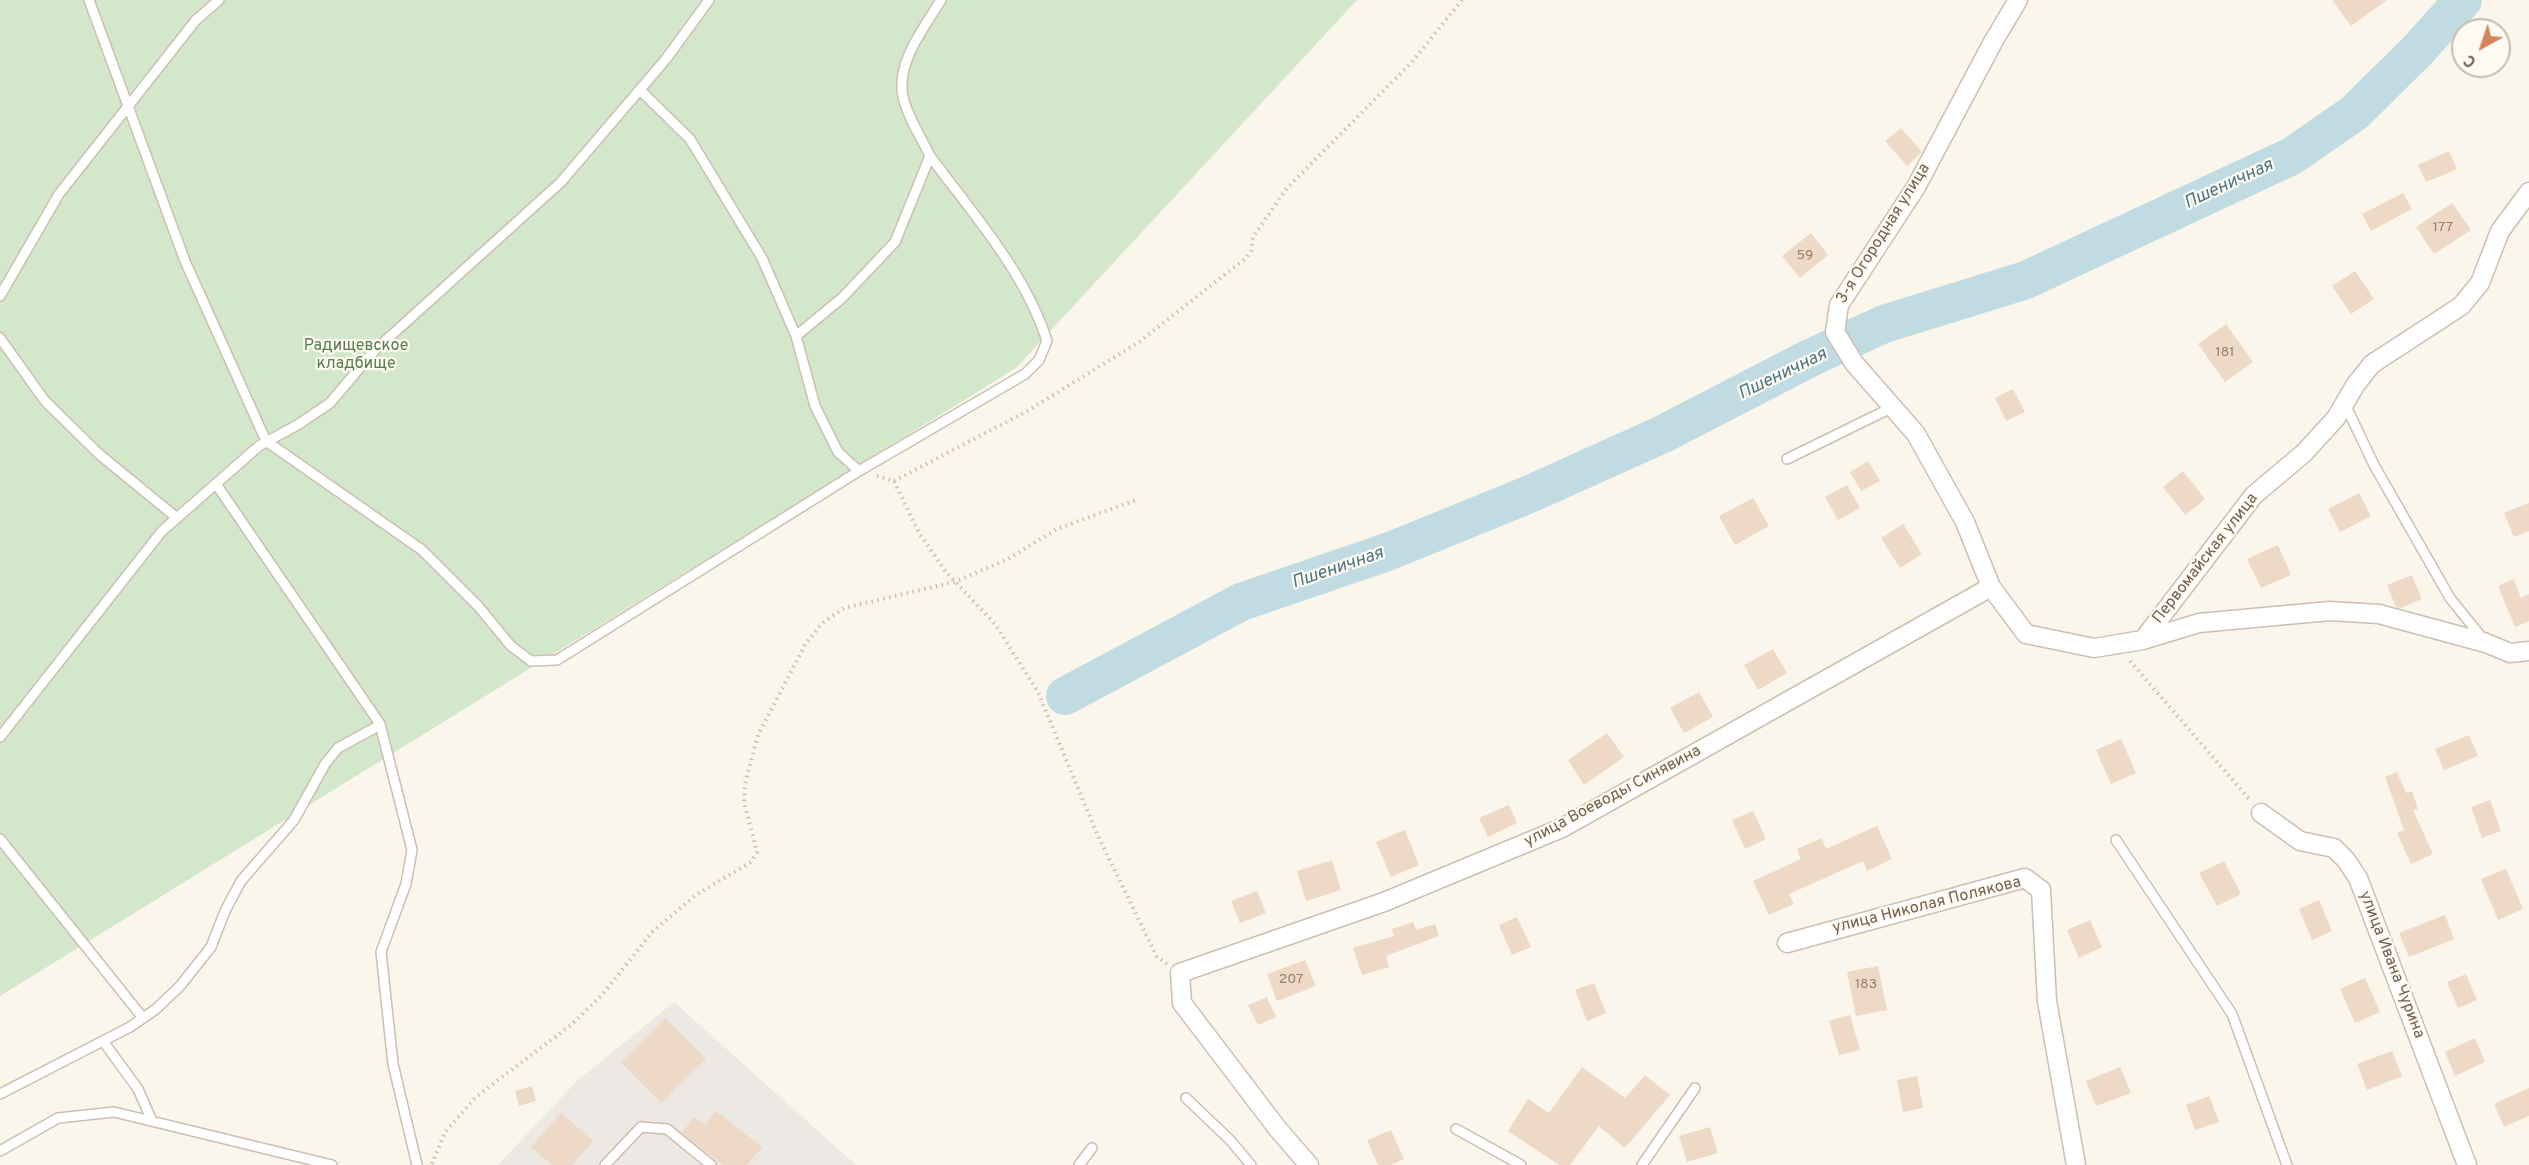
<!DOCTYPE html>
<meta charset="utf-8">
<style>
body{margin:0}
#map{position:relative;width:2529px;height:1165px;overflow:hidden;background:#fbf6eb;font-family:Overpass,sans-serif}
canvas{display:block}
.north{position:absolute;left:2451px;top:18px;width:60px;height:60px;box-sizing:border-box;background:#fdfaf1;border:2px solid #c6bcb1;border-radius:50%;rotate:220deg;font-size:16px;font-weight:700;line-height:24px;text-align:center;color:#736050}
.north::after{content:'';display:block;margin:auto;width:21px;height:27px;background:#d7845d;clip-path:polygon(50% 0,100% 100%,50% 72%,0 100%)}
</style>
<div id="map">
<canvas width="2529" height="1165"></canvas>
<div class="north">С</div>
</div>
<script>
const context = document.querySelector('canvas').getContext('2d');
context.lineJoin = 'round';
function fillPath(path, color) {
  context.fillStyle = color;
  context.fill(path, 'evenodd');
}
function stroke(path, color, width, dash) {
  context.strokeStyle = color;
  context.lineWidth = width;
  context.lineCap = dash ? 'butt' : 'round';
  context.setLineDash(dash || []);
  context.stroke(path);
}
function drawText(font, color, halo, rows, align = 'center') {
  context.font = font + ' Overpass,sans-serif';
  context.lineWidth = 4.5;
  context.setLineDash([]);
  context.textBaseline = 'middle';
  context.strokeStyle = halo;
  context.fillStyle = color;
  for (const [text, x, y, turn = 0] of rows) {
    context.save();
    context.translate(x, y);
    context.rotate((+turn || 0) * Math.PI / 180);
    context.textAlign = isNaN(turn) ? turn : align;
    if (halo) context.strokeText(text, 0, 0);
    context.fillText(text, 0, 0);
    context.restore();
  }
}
const industrial = new Path2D(`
 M674 1002 856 1165H498L577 1081Z`);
const green = new Path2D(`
 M0 0H1357L1016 368 0 996Z`);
const river = new Path2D(`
 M1065 696 1241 602 1390 551 1530 494 1663 434 1812 357 1884 324 2026 280 2292 156 2354 113 2416 52 2463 0`);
const building = new Path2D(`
 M2332 0H2387L2351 26Z
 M1901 128 1922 152 1907 166 1885 141Z
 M2449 151 2457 169 2426 182 2418 165Z
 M2403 193 2412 209 2371 231 2362 214Z
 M2452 203 2471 230 2434 254 2416 227Z
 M1811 233 1828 255 1800 278 1782 256Z
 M2355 271 2374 299 2351 314 2332 286Z
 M2226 324 2253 362 2225 382 2198 344Z
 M2013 389 2025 412 2006 421 1995 398Z
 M1868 461 1880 481 1861 491 1850 472Z
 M2183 471 2205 499 2185 515 2163 487Z
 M1847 485 1860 508 1838 520 1825 497Z
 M2359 493 2371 516 2340 532 2328 509Z
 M1753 498 1769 526 1735 545 1719 516Z
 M2529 503V531L2514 537 2504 513Z
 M1903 524 1922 554 1900 568 1881 538Z
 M2278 545 2291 575 2261 588 2247 559Z
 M2412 575 2422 599 2400 608 2396 607 2387 585Z
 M2514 579 2521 598 2529 594V621L2515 627 2498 586Z
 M1773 649 1787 673 1758 690 1744 665Z
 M1699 692 1713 717 1684 733 1670 708Z
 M1607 733 1624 757 1584 785 1568 760Z
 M2469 735 2478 756 2444 770 2435 749Z
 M2121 739 2136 773 2111 784 2096 750Z
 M2397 772 2406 793 2412 791 2418 809 2413 810 2433 854 2411 864 2397 833 2404 830 2385 777Z
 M2490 800 2501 831 2482 838 2471 807Z
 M1509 805 1517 823 1488 837 1479 818Z
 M1753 811 1766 839 1745 849 1732 820Z
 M1877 826 1892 859 1867 871 1863 861 1789 894 1794 904 1769 915 1753 881 1801 859 1797 849 1822 838 1826 849Z
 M1405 830 1419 865 1391 877 1376 842Z
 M1332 860 1341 890 1306 901 1297 871Z
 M2224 861 2241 894 2217 906 2199 873Z
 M2506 869 2523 909 2498 920 2481 879Z
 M1257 891 1266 913 1240 923 1231 901Z
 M2319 900 2332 931 2312 940 2299 909Z
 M2445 915 2454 939 2409 957 2399 933Z
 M1517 917 1531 947 1512 955 1499 925Z
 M2090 920 2102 947 2079 958 2067 930Z
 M1413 922 1416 930 1435 924 1439 936 1386 956 1389 967 1362 975 1353 948 1394 936 1392 929Z
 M1305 960 1316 986 1277 1001 1267 974Z
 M1878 966 1887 1010 1856 1016 1847 972Z
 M2466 974 2477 1000 2458 1008 2447 982Z
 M2365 978 2380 1012 2355 1023 2340 989Z
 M1594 983 1606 1013 1587 1021 1575 990Z
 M1267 997 1276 1017 1258 1025 1248 1005Z
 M1850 1015 1860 1050 1839 1055 1829 1021Z
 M665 1018 706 1059 661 1103 621 1062Z
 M2475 1038 2485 1062 2455 1076 2445 1052Z
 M2392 1051 2402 1076 2367 1090 2357 1064Z
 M1582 1067 1625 1098 1645 1075 1670 1095 1625 1148 1599 1126 1570 1165H1559L1508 1131 1528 1099 1549 1113Z
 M2120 1067 2131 1093 2096 1106 2086 1081Z
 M1917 1076 1923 1108 1903 1112 1897 1080Z
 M532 1086 536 1101 519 1106 515 1091Z
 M2529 1088V1116L2504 1127 2494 1104Z
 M2209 1096 2219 1122 2195 1130 2186 1105Z
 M716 1111 762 1147 747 1165H723L682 1133 694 1117 705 1125Z
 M561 1113 593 1141 572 1165H552L531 1147Z
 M1710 1127 1718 1153 1687 1162 1679 1136Z
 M1391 1130 1404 1159 1391 1165H1378L1367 1140Z`);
const path = new Path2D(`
 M877 476 894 481 919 533 946 572 995 624 1038 692 1097 834 1157 957 1167 964
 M894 481 1029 410 1139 342 1246 258 1251 251 1253 237 1287 188 1412 62 1462 0
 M2130 661 2249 799
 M432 1164 445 1132 477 1096 571 1025 602 995 653 931 696 895 751 862 757 852 744 802 745 784 758 735 805 645 821 624 844 608 954 582 1008 559 1057 529 1136 500`);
const service = new Path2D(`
 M89 0 185 261 266 441 422 550 478 606 511 646 531 661 557 660 859 471 1025 374 1039 360 1047 341C1025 272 973 214 930 156
 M640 90 690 139 762 258 796 336 815 406 838 452 859 471
 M0 296 59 194 196 20 219 0
 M796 336 842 298 895 242 930 156C921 137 907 116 903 97 896 62 924 28 941 0
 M0 338 45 401 99 454 177 518
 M2345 404 2374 465 2450 598 2483 639
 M1787 459 1893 407
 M216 484 380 724 412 850 406 884 381 952 393 1064 417 1165
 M0 737 162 531 259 446 299 424 330 403 374 351 561 182 666 59 709 0
 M0 839 143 1018
 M2116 840 2232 1014 2287 1165
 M103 1041 138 1089 152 1121
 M0 1094 130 1027 156 1009 180 986 211 947 225 911 241 881 294 820 325 764 338 748 380 725
 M1186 1098 1230 1140 1251 1165
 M1456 1129 1521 1165
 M0 1151 58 1118 114 1112 332 1165
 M605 1165 641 1127 667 1129 711 1165
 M1079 1165 1092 1148
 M1642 1165 1695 1088`);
const minor = new Path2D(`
 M2018 0 1993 42 1916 187 1839 305 1835 332 1854 363 1916 434 1965 522 1991 587 2026 634 2094 648 2143 640 2199 623 2330 611 2379 614 2486 643 2510 653 2529 651
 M2143 640 2254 495 2304 453 2336 418 2356 384 2372 364 2461 306 2480 283 2500 231 2529 192
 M2261 813 2300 841 2334 848 2346 860 2358 878 2467 1165
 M1787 943 2025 878 2041 890 2047 1001 2076 1165
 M1309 1165 1277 1128 1182 1003 1180 973 1384 902 1562 828 1991 587`);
const numberNames = [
 ["177",2443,228],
 ["59",1805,256],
 ["181",2225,353],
 ["207",1291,980],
 ["183",1866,985]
];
const streetNames = [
 ["3-я Огородная улица",1884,234,-58],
 ["Первомайская улица",2206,559,-52],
 ["улица Воеводы Синявина",1613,797,-28],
 ["улица Николая Полякова",1927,906,-14],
 ["улица Ивана Чурина",2391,965,69]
];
const parkNames = [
 ["Радищевское",356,347],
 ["кладбище",356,365]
];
const waterNames = [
 ["Пшеничная",2229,185,-25],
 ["Пшеничная",1783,375,-26],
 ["Пшеничная",1338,569,-19]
];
fillPath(industrial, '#ece8e3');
fillPath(green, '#d3e7ca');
stroke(river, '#c1dbe3', 38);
fillPath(building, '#edd9c5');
stroke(service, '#ccbfb1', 12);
stroke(minor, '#ccbfb1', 21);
stroke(path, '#d2bca8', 4, [1.5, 4.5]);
stroke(service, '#fff', 9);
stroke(minor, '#fff', 18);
drawText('14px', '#927e6d', null, numberNames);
drawText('16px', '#736050', '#fdfaf1', streetNames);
drawText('16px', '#567d4c', '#fdfaf1', parkNames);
drawText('italic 18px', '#4c7584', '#fdfaf1', waterNames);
</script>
